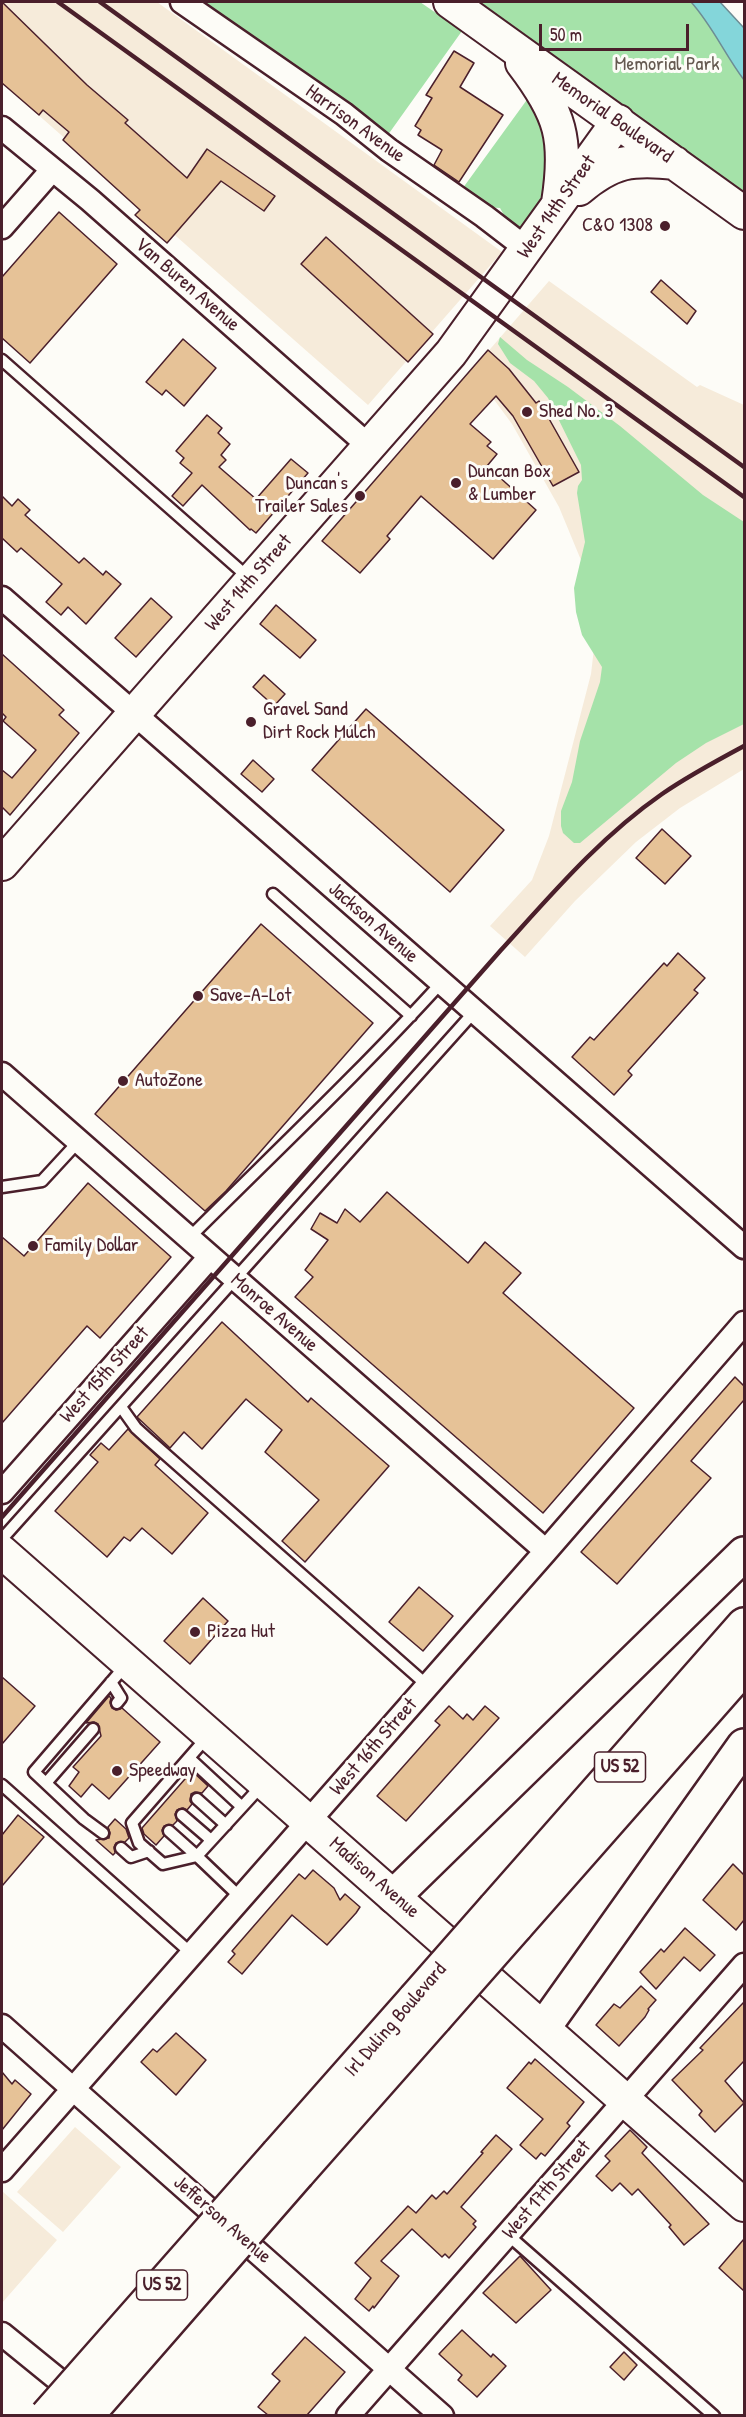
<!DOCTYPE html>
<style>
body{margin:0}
#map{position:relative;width:746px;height:2417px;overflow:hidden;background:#fdfcf7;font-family:"Patrick Hand",sans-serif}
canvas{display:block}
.frame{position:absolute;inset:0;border:3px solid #4a1f2b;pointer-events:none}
.scale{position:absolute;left:539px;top:24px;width:150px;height:27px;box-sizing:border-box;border:3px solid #4a1f2b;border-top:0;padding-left:8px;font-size:18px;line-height:21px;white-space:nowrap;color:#4a1f2b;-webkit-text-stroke:4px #fdfcf7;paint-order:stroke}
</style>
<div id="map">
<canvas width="746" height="2417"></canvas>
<div class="frame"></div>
<div class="scale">50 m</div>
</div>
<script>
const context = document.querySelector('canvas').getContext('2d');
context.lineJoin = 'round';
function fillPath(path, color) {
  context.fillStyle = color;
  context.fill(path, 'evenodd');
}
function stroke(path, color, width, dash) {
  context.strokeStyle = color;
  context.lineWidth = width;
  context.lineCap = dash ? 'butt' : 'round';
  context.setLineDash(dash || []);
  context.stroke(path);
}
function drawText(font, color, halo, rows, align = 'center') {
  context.font = font + ' "Patrick Hand",sans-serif';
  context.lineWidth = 6;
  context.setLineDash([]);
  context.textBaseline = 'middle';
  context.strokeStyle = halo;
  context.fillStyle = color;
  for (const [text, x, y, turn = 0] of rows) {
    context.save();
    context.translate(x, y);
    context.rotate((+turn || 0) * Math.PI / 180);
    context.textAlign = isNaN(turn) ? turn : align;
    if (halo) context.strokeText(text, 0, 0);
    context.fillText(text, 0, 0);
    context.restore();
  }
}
const built = new Path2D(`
 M2 2H157L502 252 368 405 2 83Z
 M549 281 697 387 700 385 744 405V769L680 808 636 842 575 901 525 957 490 926 532 880 549 836 591 674 596 631 583 565 559 507 512 424 472 370Z
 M75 2127 121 2167 63 2232 17 2192Z
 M2 2191 57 2240 2 2303Z`);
const green = new Path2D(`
 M190 2H420L462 31 385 139Z
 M475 2H701L744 67V199Z
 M534 90 549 118 548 194 521 235 510 226 500 208 486 207 460 192Z
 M500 337 527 360 568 387 620 426 703 495 744 522V724L706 743 676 763 580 843H574L563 833 561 826V811L572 782 580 741 600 682 602 667 582 635 576 612 574 588 585 542 577 493 578 486 582 480 581 465 548 398 534 381 510 363 498 344Z`);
const water = new Path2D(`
 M691 2H720L744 28V80C725 55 712 25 691 2Z`);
const building = new Path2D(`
 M2 2 87 85 128 120 125 123 187 178 207 149 275 196 264 211 221 181 167 243 135 215 140 210 63 140 69 132 43 110 39 115 2 83Z
 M454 51 474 63 460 87 503 115 459 182 434 165 442 150 418 135 421 130 415 126 432 98 426 95Z
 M59 212 117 264 30 363 2 338V277Z
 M326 237 433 334 408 362 301 264Z
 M661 280 696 311 687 324 651 292Z
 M183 339 216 368 184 406 166 390 162 395 146 382Z
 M488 350 509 369 536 403 539 401 579 472 553 486 513 416 496 396 470 424 491 442 487 446 497 454 487 466 536 510 493 559 421 496 387 536 390 539 360 573 322 541Z
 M207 415 222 428 218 433 230 444 221 455 226 460 219 467 256 499 291 459 308 473 256 533 251 529 250 530 202 485 183 506 172 496 192 473 180 463 184 458 176 451Z
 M2 496 12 506 18 499 30 510 25 515 79 563 84 558 103 575 106 571 121 584 86 624 68 607 61 615 46 602 62 584 21 548 17 552 2 538Z
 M151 598 172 617 136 657 115 638Z
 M276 605 316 640 300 658 260 624Z
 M2 654 64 710 59 715 79 733 10 815 2 807V770L12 778 36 750 3 721 6 717 2 713Z
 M264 675 285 694 274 706 253 687Z
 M366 709 504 830 450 892 312 770Z
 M253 760 274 779 262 792 241 774Z
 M662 829 691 856 665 884 636 858Z
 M261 924 373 1023 226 1191 205 1211 95 1114Z
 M678 953 705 978 694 990 698 993 628 1071 632 1075 614 1095 572 1057 590 1037 594 1040 664 963 667 966Z
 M88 1183 171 1257 100 1338 87 1326 2 1423V1237L24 1256Z
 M387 1192 468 1263 485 1242 521 1273 503 1293 634 1408 543 1513 295 1297 313 1277 305 1270 328 1240 311 1229 320 1213 337 1223 345 1209 360 1222Z
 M222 1322 308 1402 311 1398 389 1466 305 1562 282 1541 319 1500 265 1452 282 1430 246 1399 202 1449 184 1432 170 1448 137 1417Z
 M735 1377 744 1386V1400L691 1461 711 1478 617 1584 581 1552Z
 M128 1429 160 1459 155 1465 208 1513 172 1554 142 1528 130 1541 124 1537 107 1557 55 1511 98 1462 90 1455 101 1443 109 1450Z
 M419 1587 453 1616 423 1651 389 1622Z
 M203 1598 228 1621 190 1664 164 1641Z
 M2 1677 35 1706 2 1744Z
 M109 1696 111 1698 110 1702 112 1708 116 1710 122 1708 160 1742 109 1799 92 1784 81 1797 69 1786 79 1772 73 1767 101 1736 98 1724 94 1722 86 1723Z
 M449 1706 463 1719 467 1714 473 1720 485 1706 499 1718 406 1821 377 1796 440 1725 435 1721Z
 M192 1771 208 1786 202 1793 195 1792 191 1794 190 1801 192 1804 187 1810 183 1808 177 1810 175 1814 177 1821 173 1825 164 1826 162 1830 164 1836 156 1845 144 1834 142 1828Z
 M18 1815 44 1837 2 1886V1835Z
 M115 1819 126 1829 129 1838 125 1842 116 1843 114 1847 115 1853 113 1855 96 1840 109 1838 110 1833 108 1827Z
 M733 1864 744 1875V1920L736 1930 703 1900Z
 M313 1870 334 1888 340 1900 345 1894 360 1907 356 1913 327 1945 292 1915 242 1974 228 1962 235 1954 232 1951 299 1874 305 1879Z
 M685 1928 715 1955 700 1971 684 1957 656 1989 640 1972 661 1949 664 1952Z
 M641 1986 656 2000 648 2009 649 2010 645 2017 619 2046 596 2025 614 2004 620 2008Z
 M744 2002V2061L725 2081 744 2103 715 2132 699 2115 702 2111 672 2080 703 2050 700 2048Z
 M176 2033 206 2060 176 2095 141 2062 153 2049 157 2052Z
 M535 2059 584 2102 567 2123 570 2126 545 2156 541 2153 536 2159 520 2145 543 2119 507 2088 529 2062 531 2064Z
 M2 2072 12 2084 15 2080 31 2094 2 2130Z
 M630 2130 647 2147 642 2153 709 2224 684 2245 669 2227 671 2225 638 2189 632 2195 620 2183 612 2191 596 2176 610 2161 605 2156Z
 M496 2135 512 2149 461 2207 476 2221 473 2224 476 2227 449 2258 445 2254 442 2257 412 2229 381 2261 399 2276 374 2308 373 2306 369 2311 355 2299 371 2278 355 2263 408 2206 416 2213 432 2195 436 2199 444 2191 447 2194 483 2153 481 2152Z
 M744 2239V2291L719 2268Z
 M520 2256 551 2290 516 2323 483 2293Z
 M462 2330 491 2357 493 2354 506 2366 477 2397 458 2380 462 2375 439 2354Z
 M305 2337 345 2372 307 2415H268L258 2407 280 2381 272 2374Z
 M624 2352 637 2365 624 2380 610 2367Z`);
const lane = new Path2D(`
 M2 360 249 578
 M273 894 411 1016
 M2 1187 42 1181 78 1142
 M188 1239C273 1154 360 1072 441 983
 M121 1407 136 1428 147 1438 428 1686
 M2 1539 474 1012
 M111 1682 121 1698 117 1703
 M189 1758 242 1807
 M46 1783 93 1729
 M2 1785 192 1954
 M197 1799 226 1825
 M182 1815 211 1840
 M169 1831 197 1856
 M103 1833 84 1819 34 1772 126 1665
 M121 1848 131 1857 149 1851
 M197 1856 163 1864 139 1843 132 1823 208 1736
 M241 1898 197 1856 263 1784
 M508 2235 714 2416`);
const street = new Path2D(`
 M182 2 344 114 389 150 484 216 527 249
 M2 128 90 200 369 446
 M2 227 52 170
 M2 598 744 1247
 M2 1074 546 1551
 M2 1492 209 1258
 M2 2026 442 2416
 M2 2170 546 1551 744 1323
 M2 2334 82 2399
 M348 2416 744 1965`);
const secondary = new Path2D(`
 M450 2 744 213
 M522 63C561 114 568 139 558 203
 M579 189C612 161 632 158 675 163
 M2 864 451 353 618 121
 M2 1552 744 2205`);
const highway = new Path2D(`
 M394 1896 744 1554
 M495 1908 744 1625
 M516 1926 744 1667
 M544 2027 744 1746
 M278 2154 415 1999
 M298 2173 435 2018`);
const rail = new Path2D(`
 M58 2 744 497
 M100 2 744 467
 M2 1517 501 950C551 895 600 837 662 794 688 776 716 761 744 746`);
const highwayBridge = new Path2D(`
 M415 1999 495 1908
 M435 2018 516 1926
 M47 2416 278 2154
 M86 2416 298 2173`);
const markers = [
 [665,226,6,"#4a1f2b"],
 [527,412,6,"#4a1f2b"],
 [456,483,6,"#4a1f2b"],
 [360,496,6,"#4a1f2b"],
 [251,722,6,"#4a1f2b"],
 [198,996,6,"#4a1f2b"],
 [123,1081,6,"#4a1f2b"],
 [33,1246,6,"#4a1f2b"],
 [195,1632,6,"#4a1f2b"],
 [117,1771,6,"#4a1f2b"]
];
const shields = [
 [620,1767,51],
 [162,2285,51]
];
const shieldNames = [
 ["US 52",620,1767],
 ["US 52",162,2285]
];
const parkNames = [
 ["Memorial Park",667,65]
];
const streetNames = [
 ["Memorial Boulevard",612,118,35],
 ["Harrison Avenue",355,124,36],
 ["West 14th Street",557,207,-55],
 ["Van Buren Avenue",187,285,41],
 ["West 14th Street",249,583,-49],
 ["Jackson Avenue",373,923,41],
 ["Monroe Avenue",274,1313,41],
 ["West 15th Street",105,1375,-48],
 ["West 16th Street",374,1747,-49],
 ["Madison Avenue",374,1878,41],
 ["Irl Duling Boulevard",396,2020,-49],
 ["West 17th Street",547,2190,-49],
 ["Jefferson Avenue",222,2220,41]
];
const poiNames = [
 ["C&O 1308",653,226,"right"],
 ["Shed No. 3",539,412],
 ["Duncan Box",468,472],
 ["& Lumber",468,495],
 ["Duncan's",348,484,"right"],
 ["Trailer Sales",348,507,"right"],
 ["Gravel Sand",263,710],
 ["Dirt Rock Mulch",263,733],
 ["Save-A-Lot",210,996],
 ["AutoZone",135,1081],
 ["Family Dollar",45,1246],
 ["Pizza Hut",207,1632],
 ["Speedway",129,1771]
];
fillPath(built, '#f6ebda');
fillPath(green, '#a5e2a9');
fillPath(water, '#84d6da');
stroke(water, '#6d8d94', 1.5);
fillPath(building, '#e6c297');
stroke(building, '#4a1f2b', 1.5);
stroke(lane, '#4a1f2b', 15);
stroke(street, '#4a1f2b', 27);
stroke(secondary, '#4a1f2b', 36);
stroke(highway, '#4a1f2b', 38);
stroke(lane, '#fdfcf7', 10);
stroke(street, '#fdfcf7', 22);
stroke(secondary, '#fdfcf7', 32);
stroke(highway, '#fdfcf7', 33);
stroke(rail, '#4a1f2b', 4.5);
stroke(highwayBridge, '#4a1f2b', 38, []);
stroke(highwayBridge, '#fdfcf7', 33);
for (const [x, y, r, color] of markers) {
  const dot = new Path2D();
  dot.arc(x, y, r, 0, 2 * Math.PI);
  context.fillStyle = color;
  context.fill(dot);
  stroke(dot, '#fdfcf7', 2);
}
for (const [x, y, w] of shields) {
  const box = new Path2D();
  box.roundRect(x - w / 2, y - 15, w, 30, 4.5);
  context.fillStyle = '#fdfcf7';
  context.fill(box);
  stroke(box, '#4a1f2b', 1.5);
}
drawText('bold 18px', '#4a1f2b', null, shieldNames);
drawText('20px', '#655a51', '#fdfcf7', parkNames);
drawText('20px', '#4a1f2b', '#fdfcf7', streetNames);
drawText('20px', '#4a1f2b', '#fdfcf7', poiNames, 'left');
</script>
